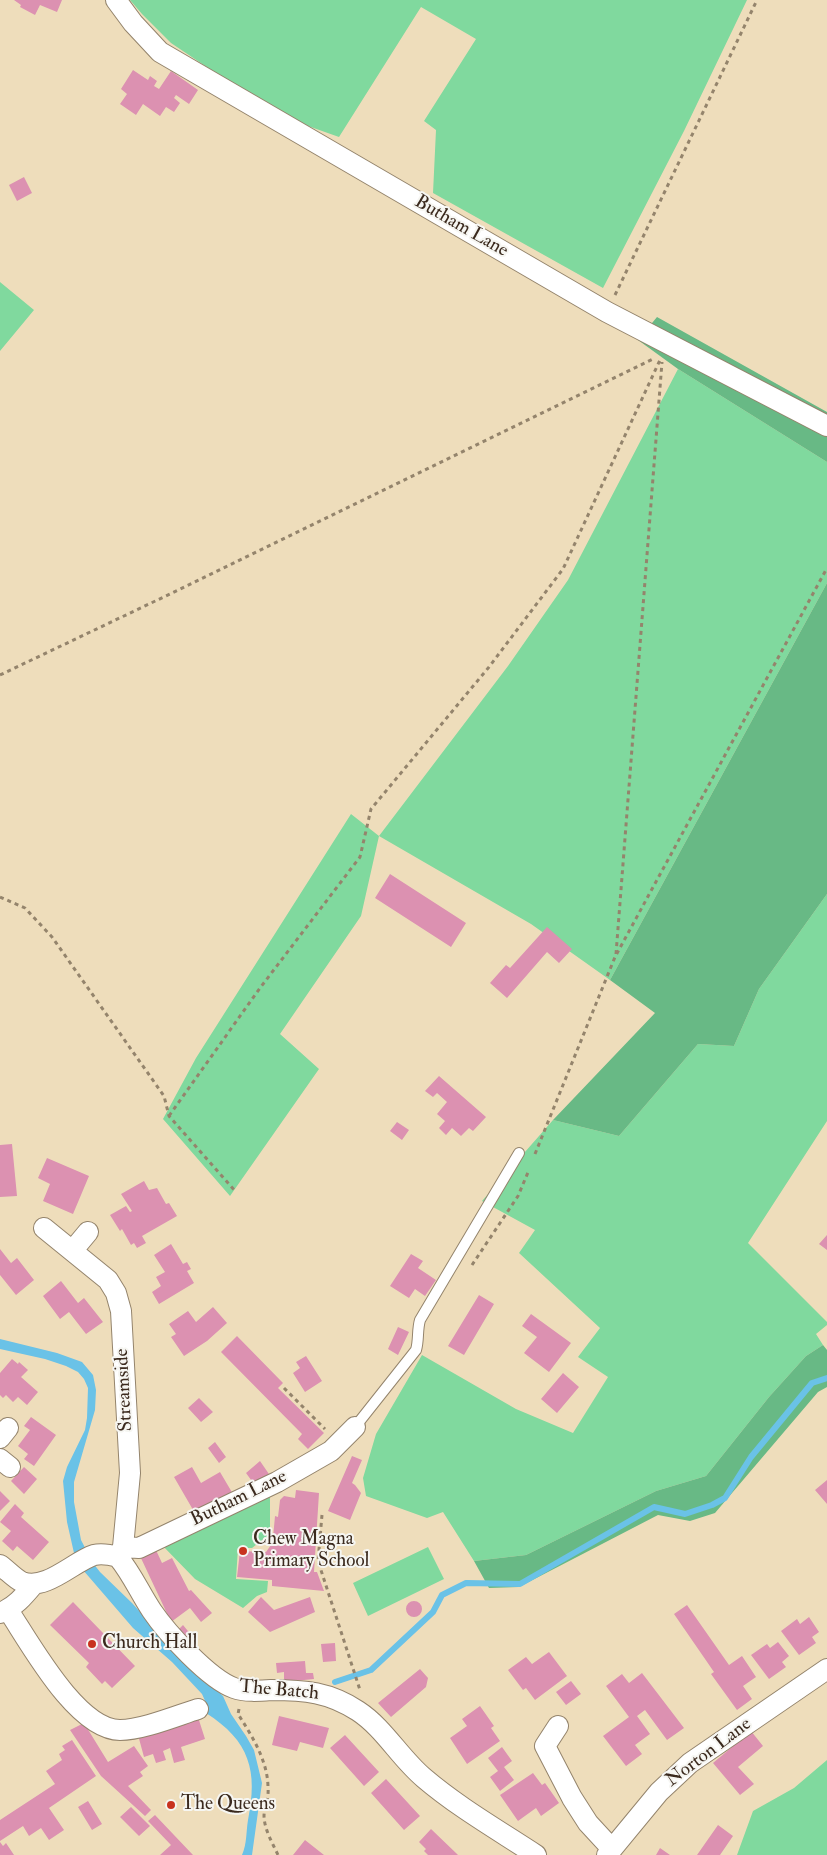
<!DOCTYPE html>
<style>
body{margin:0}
canvas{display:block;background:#edb}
</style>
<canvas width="827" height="1855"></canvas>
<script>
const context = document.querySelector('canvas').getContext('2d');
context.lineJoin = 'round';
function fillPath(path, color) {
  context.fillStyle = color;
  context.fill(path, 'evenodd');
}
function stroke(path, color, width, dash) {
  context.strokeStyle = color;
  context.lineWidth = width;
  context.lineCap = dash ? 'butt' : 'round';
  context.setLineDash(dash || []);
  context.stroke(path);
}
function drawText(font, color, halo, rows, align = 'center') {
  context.font = font + ' "IM FELL Double Pica",serif';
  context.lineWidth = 4;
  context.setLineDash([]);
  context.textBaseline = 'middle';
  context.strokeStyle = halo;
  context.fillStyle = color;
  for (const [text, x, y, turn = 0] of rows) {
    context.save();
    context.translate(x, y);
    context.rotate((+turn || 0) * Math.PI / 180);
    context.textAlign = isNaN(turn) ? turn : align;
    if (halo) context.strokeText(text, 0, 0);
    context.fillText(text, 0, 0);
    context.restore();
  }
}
const green = new Path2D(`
 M130 0H747L684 131 603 288 433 193 436 130 424 121 476 39 421 7 339 137 308 126 232 84 171 43 142 14Z
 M0 282 34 310 0 351Z
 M678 369 827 462V583L610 980 531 924 379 836 361 916 280 1034 319 1069 230 1196 163 1119 196 1058 351 814 379 836 508 666 568 580Z
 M827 894V1121L748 1243 827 1322V1325L816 1334 823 1345 806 1356 769 1397 706 1476 656 1491 526 1555 474 1561 443 1512 427 1518 366 1496 363 1478 376 1434 422 1355 516 1409 573 1433 608 1377 578 1357 600 1328 519 1253 535 1230 482 1201 553 1120 619 1136 698 1044 734 1046 759 989Z
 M270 1493V1534L252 1548H238L236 1579 268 1581 267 1592 257 1596 243 1608 195 1579 161 1544Z
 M428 1547 444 1579 368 1616 353 1583Z
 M827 1760V1855H737L753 1811 794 1788Z`);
const forest = new Path2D(`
 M657 317 827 412V462L678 369 638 340Z
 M827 583V894L759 989 734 1046 698 1044 619 1136 553 1120 655 1013 610 980Z
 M823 1345 827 1350V1387L818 1392 715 1513 690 1521 658 1515 519 1587 489 1588 474 1561 526 1555 656 1491 706 1476 769 1397 806 1356Z`);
const water = new Path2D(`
 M0 1339 57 1353 82 1362 93 1375 96 1390 95 1410 74 1482V1502L81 1540 93 1563 100 1572 132 1603 187 1663 223 1696 231 1714 246 1736 254 1750 262 1783 252 1855H242C247 1844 246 1832 248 1820 258 1771 250 1741 206 1713V1703L202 1694 172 1662 133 1628 83 1570 74 1553 67 1522 63 1481 67 1467 85 1430 87 1418 88 1388 84 1379 78 1372 66 1366 45 1359 0 1349Z`);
const stream = new Path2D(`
 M335 1682 371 1670 433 1612 442 1595 466 1583 520 1584 654 1507 685 1514 712 1505 725 1498 751 1457 812 1383 827 1378`);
const building = new Path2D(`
 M14 0H62L57 12 40 5 35 15 20 7 21 5Z
 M133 70 148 80 150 76 157 81 154 86 159 89 171 71 198 90 189 104 176 95 174 98 180 103 174 112 166 107 160 116 143 104 136 115 120 104 127 94 121 89Z
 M24 177 32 193 17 201 9 185Z
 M390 874 466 923 451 947 375 898Z
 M547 927 572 949 559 963 547 952 507 998 490 983 506 965 510 968Z
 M439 1076 486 1117 473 1131 469 1128 461 1136 452 1128 446 1135 439 1128 445 1121 437 1114 447 1102 437 1093 433 1097 425 1091Z
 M397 1122 409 1130 402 1140 390 1131Z
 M12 1144 17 1196 0 1197V1145Z
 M47 1158 89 1176 73 1214 43 1201 50 1184 38 1178Z
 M144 1181 149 1190 157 1188 166 1204 169 1203 177 1216 142 1236 146 1243 137 1248 134 1243 131 1245 122 1229 120 1231 110 1215 126 1206 130 1212 132 1211 121 1194Z
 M827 1235V1250L819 1244Z
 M171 1244 183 1264 187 1262 191 1269 187 1271 194 1283 159 1304 152 1292 161 1286 156 1277 165 1272 154 1255Z
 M0 1249 11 1263 17 1258 34 1280 16 1295 0 1275Z
 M411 1254 423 1261 418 1268 436 1280 425 1296 415 1289 409 1298 390 1286Z
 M61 1281 78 1303 84 1298 103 1322 86 1334 69 1312 60 1319 43 1296Z
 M479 1295 494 1304 464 1355 448 1346Z
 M213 1307 227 1323 207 1341 184 1356 171 1337 176 1334 169 1324 188 1311 196 1322Z
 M531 1314 571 1343 549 1372 524 1353 537 1337 522 1326Z
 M398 1327 409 1332 398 1355 388 1349Z
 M237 1336 283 1383 278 1388 324 1433 308 1449 298 1439 302 1434 221 1352Z
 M306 1356 322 1381 305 1392 293 1373 300 1368 296 1362Z
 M12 1359 18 1364 19 1362 28 1370 21 1377 38 1392 27 1405 18 1397 13 1402 6 1395 3 1398 0 1395V1373Z
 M563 1373 579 1387 557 1413 541 1399Z
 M199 1398 213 1412 201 1422 188 1408Z
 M31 1417 56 1435 34 1466 24 1459 28 1454 18 1446 30 1430 24 1426Z
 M215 1442 226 1457 219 1463 208 1448Z
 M352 1456 362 1460 352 1483 355 1485 361 1493 350 1520 328 1511Z
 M260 1461 271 1477 254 1484 246 1473Z
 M24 1467 37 1479 24 1494 11 1481Z
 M192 1467 201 1483 220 1472 233 1494 196 1515 174 1477Z
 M827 1480V1504L815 1490Z
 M296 1490 319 1493 314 1572H317L324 1591 272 1586V1580L237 1577 240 1551 266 1552 271 1545H275V1538H273L275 1516 278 1517 280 1500 284 1496 295 1498Z
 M0 1491 10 1501 0 1511Z
 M15 1504 24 1513 21 1517 49 1542 33 1560 17 1546 13 1551 2 1541 11 1531 0 1522Z
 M155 1548 162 1563 172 1558 189 1591 191 1590 212 1613 201 1622 190 1608 171 1622 140 1556Z
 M261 1597 274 1610 310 1597 315 1612 270 1632 248 1612Z
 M406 1609a8 8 0 1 1 16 0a8 8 0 1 1-16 0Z
 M73 1602 135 1666 112 1688 105 1681 102 1684 86 1667 89 1663 50 1625Z
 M687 1605 729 1665 742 1656 756 1677 743 1686 752 1699 737 1710 711 1674 714 1672 674 1614Z
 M809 1617 819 1632 812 1637 816 1643 799 1655 781 1631 797 1619 800 1624Z
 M183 1625 192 1636 184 1643 175 1633Z
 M778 1642 789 1656 782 1662 786 1667 769 1679 751 1655 767 1644 770 1648Z
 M335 1643 336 1661 323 1662 321 1644Z
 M549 1652 567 1676 535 1700 526 1688 523 1690 508 1670 526 1657 532 1664Z
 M305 1661 306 1673H313L314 1679 284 1682V1672L277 1673 276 1663Z
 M420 1669 428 1678 426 1687 391 1717 378 1703Z
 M642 1673 684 1728 667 1740 645 1710 637 1716 650 1734 635 1745 642 1754 626 1766 603 1736 629 1717 606 1686 622 1674 629 1683Z
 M571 1681 581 1694 566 1705 556 1692Z
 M480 1706 494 1726 491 1728 500 1741 467 1764 450 1738 467 1726 462 1719Z
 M279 1716 329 1728 323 1748 300 1742 297 1751 272 1745Z
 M198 1717 205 1739 181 1747 185 1760 174 1763 170 1748 163 1751 166 1760 156 1763 153 1754 144 1757 138 1735Z
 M84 1723 108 1762 134 1746 148 1766 140 1772 143 1776 128 1786 151 1810 145 1816 101 1776 70 1730Z
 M751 1731 763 1746 738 1767 754 1784 740 1795 713 1763Z
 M345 1735 379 1772 364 1786 330 1748Z
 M72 1740 96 1776 49 1808 64 1830 49 1840 41 1828 29 1836 23 1826 0 1841V1820L55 1784 46 1771 62 1760 59 1754 65 1750 62 1746Z
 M502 1747 512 1761 504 1767 514 1780 500 1791 490 1777 498 1771 488 1758Z
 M533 1773 542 1785 545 1783 559 1803 541 1816 536 1808 518 1821 500 1795Z
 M386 1779 420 1816 404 1830 371 1793Z
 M88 1801 102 1824 92 1830 78 1807Z
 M131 1807 150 1826 139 1836 120 1817Z
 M155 1815 193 1855H160L171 1845 148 1821Z
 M718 1825 733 1836 720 1855H697Z
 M431 1829 456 1853 458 1855H428L424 1851 426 1849 419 1842Z
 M305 1840 324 1855H293Z
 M0 1842 3 1846 6 1843 14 1855H0Z
 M660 1848 670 1855H656Z`);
const path = new Path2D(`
 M615 295 757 0
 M0 675 170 594 655 358
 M0 897 25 908 52 937 164 1096 169 1116 236 1192
 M616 954 662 362
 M169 1116 260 988 360 857 371 809 489 667 563 569 660 360
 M535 1154 615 957 827 568
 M472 1265 518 1196 529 1170
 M284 1388 325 1429
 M322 1515 318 1561 360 1690
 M239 1709 238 1714C252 1736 268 1761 268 1788 269 1797 265 1806 264 1815 264 1829 272 1842 278 1855`);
const service = new Path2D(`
 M355 1427 416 1350C419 1340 417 1330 420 1320L519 1153`);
const minor = new Path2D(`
 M116 0 133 23 160 52 607 312 827 426
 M44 1228 108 1280 116 1293 121 1311 130 1473 123 1547
 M73 1250 88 1232
 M0 1438 8 1428
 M0 1459 10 1467
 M118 1557C132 1574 140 1593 152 1611 167 1633 209 1679 234 1688 245 1692 259 1691 271 1690 305 1690 329 1692 358 1711 384 1728 400 1758 424 1778 458 1807 498 1830 536 1855
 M118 1557 123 1547 139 1548 277 1482 331 1451 355 1427
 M0 1565C7 1570 15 1579 22 1582 46 1591 73 1562 94 1555 102 1553 111 1555 118 1557
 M8 1610C30 1643 77 1730 120 1730 142 1730 176 1716 198 1709
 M0 1613C15 1607 24 1596 34 1584
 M558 1726 545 1746 572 1798 588 1823 612 1849
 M607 1855 659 1792 690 1763 827 1669`);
const markers = [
 [243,1551,5,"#c8321e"],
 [92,1644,5,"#c8321e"],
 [171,1805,5,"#c8321e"]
];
const streetNames = [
 ["Butham Lane",461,227,30],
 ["Streamside",125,1390,-93],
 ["Butham Lane",239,1499,-26],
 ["The Batch",279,1691,5],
 ["Norton Lane",709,1753,-37]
];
const poiNames = [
 ["Chew Magna",253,1540],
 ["Primary School",253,1562],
 ["Church Hall",102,1644],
 ["The Queens",181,1805]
];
fillPath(green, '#80d99e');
fillPath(forest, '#68b985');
fillPath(water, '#6ac2e7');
stroke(stream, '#6ac2e7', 6);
fillPath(building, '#dc91b1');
stroke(service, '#94846c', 12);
stroke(minor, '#94846c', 22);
stroke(path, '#94846c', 3, [4, 4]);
stroke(service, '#fff', 10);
stroke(minor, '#fff', 20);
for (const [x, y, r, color] of markers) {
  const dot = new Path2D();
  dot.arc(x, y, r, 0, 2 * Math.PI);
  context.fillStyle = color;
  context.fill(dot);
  stroke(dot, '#f6f6f2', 2);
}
drawText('19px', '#3b2a1e', '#f6f6f2', streetNames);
drawText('19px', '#3b2a1e', '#f6f6f2', poiNames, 'left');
</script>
